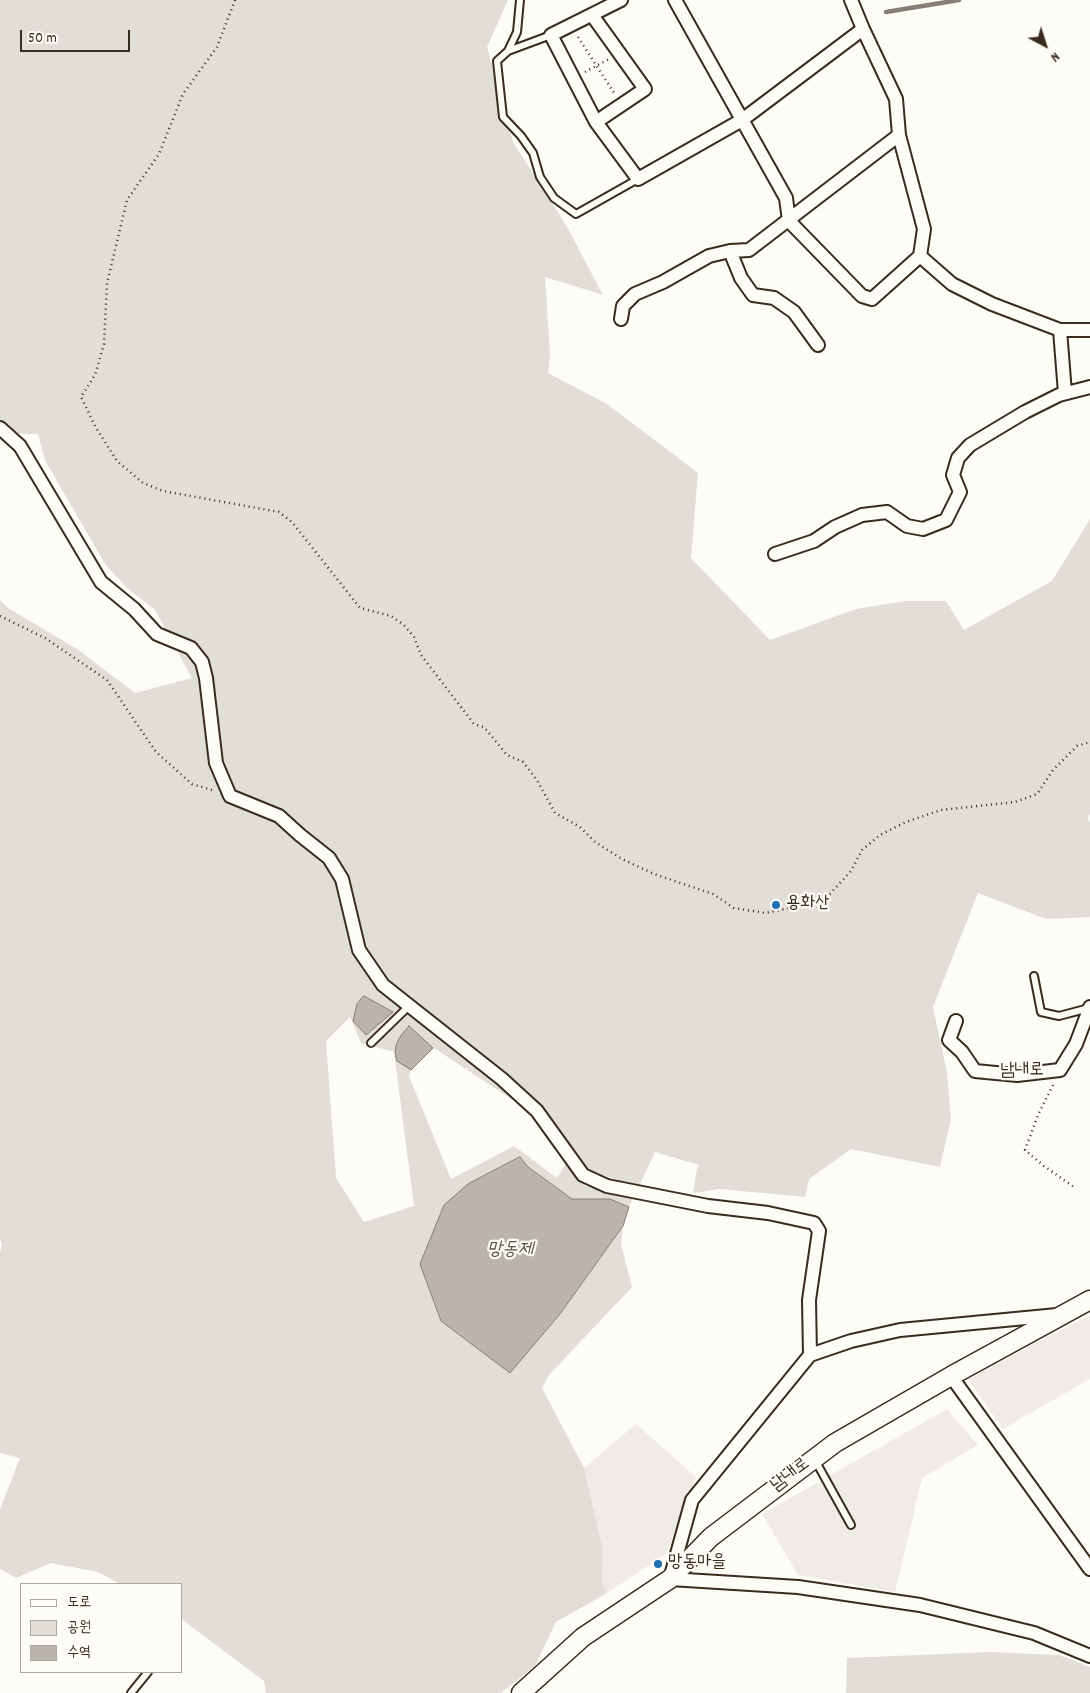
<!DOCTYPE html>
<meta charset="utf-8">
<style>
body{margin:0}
#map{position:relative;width:1090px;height:1693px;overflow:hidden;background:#fdfcf7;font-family:Dekko,"Poor Story",sans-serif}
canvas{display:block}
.legend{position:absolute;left:20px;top:1583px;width:162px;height:90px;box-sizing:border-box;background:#fdfcf7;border:1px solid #afa8a0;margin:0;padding:6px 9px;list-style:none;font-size:15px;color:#3b2a1e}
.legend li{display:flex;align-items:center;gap:10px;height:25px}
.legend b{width:25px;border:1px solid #afa8a0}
.north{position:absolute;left:1020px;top:20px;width:50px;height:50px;-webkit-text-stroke:4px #fdfcf7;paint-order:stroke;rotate:140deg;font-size:14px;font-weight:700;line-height:20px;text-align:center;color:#3b2a1e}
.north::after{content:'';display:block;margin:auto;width:18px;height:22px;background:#3b2a1e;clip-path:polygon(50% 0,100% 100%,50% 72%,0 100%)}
.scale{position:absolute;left:20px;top:30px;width:110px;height:22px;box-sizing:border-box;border:2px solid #3b2a1e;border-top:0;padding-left:6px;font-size:15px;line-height:18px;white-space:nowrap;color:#3b2a1e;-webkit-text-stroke:4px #fdfcf7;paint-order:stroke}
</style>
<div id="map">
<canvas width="1090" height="1693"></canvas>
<ul class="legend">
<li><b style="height:6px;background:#fdfcf7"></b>도로</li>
<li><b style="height:14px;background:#e1ded7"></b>공원</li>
<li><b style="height:14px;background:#bbb4ad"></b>수역</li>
</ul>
<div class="north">N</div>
<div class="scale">50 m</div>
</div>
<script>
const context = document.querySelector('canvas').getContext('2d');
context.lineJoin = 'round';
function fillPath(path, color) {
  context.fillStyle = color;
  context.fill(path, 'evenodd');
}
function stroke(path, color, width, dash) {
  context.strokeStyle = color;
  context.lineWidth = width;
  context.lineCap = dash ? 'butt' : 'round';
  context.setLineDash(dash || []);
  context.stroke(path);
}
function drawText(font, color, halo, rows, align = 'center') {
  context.font = font + ' Dekko,"Poor Story",sans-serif';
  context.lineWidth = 4.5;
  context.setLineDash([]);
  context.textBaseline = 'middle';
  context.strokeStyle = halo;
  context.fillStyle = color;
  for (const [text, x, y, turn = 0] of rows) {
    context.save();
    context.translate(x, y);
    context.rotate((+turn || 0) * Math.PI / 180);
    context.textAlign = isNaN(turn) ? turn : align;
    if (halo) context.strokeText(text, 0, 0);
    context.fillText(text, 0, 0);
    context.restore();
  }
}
const built = new Path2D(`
 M1090 1315V1379L1003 1429 968 1379Z
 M947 1409 978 1445 922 1478 895 1592 798 1575 762 1514Z
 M636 1424 696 1477 666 1554 607 1593 602 1583 603 1550 584 1468Z`);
const green = new Path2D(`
 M0 0H508L487 47 513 142 566 225 603 295 545 277 550 354 548 373 607 404 698 473 691 558 770 640 856 609 906 601H946L964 630 1052 581 1090 519V814L1088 818 1090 823V917L1046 919 978 893 933 1007 947 1072 951 1118 940 1167 851 1149 809 1179 805 1197 720 1189 693 1193 697 1169 699 1165 655 1152 638 1188 589 1170 522 1106 434 1048 411 1070 409 1076 451 1179 514 1146 557 1178 567 1162 583 1185 633 1198 629 1207 610 1199H572L528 1167 420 1264 441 1321 510 1373 560 1314 623 1226 621 1244 632 1287 549 1375 542 1388 584 1468 603 1550 602 1583 607 1593 556 1622 535 1666 501 1693H266L264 1681 181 1619V1584H120L98 1572 51 1563 16 1578 0 1569V1509L20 1458 0 1453V1252L2 1245 0 1239V600L8 608 77 649 135 693 192 678 155 610 126 587 105 564 45 460 38 434 0 433ZM350 1017 361 1043 394 1052 414 1206 364 1222 336 1178 326 1041Z
 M990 1652 1059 1655 1090 1667V1693H846L847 1658Z`);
const water = new Path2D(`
 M364 996 393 1012 366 1035 353 1021 357 1004Z
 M409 1026 433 1048 411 1070 397 1061C392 1046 399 1037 409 1026Z
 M520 1157 528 1167 572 1199H610L629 1207 623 1226 560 1314 510 1373 441 1321 420 1264 444 1205 468 1184Z`);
const stream = new Path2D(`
 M886 12 959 0`);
const path = new Path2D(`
 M235 0 217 47 183 94 159 154 127 200 107 283 104 344 95 375 81 397 95 426 117 461 143 483 163 491 279 512 292 522 360 608 391 616 404 625 414 637 421 655 474 724 484 727 507 755 523 762 537 780 555 813 580 827 595 842 622 859 654 874 713 894 734 908 765 913 800 906 829 895 851 871 862 850 880 835 906 822 941 810 1015 802 1037 794 1053 770 1077 746 1090 742
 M578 37 614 93
 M585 72 609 59
 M0 616 45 638 107 680 156 752 192 784 212 790
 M1053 1085 1038 1115 1025 1150 1044 1166 1074 1187`);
const lane = new Path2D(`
 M551 35 508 51 497 61 503 117 521 136 533 153 540 177 554 198 576 214 638 179
 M508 51 517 32 520 0
 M1034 976 1041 1012 1059 1016 1089 1008
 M371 1043 409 1006
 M815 1460 851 1525
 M131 1693 148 1672`);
const street = new Path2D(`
 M621 0 551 35 596 122 638 179 742 120 863 29 896 99 899 135 924 229 920 256 952 284 992 304 1060 330H1090
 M675 0 786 198 789 221 862 296 872 299 920 256
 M851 0 863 29
 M592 15 645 89 596 122
 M730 251 741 278 753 295 774 298 794 312 818 345
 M621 319 623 306 635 294 663 282 709 256 730 251 749 250 899 135
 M1060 330 1065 393
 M0 428 20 446 101 582 134 609 157 634 191 648 202 662 206 678 216 763 230 796 279 816 300 835 329 858 342 879 359 950 383 985 502 1079 537 1111 583 1175 607 1186 708 1206 768 1213 814 1223 819 1231 809 1300 810 1355 851 1341 900 1330 1057 1315
 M775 554 814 541 835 527 862 515 887 512 907 526 923 529 946 520 960 492 953 475 958 458 970 445 1025 412 1059 395 1090 387
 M956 1021 949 1040 962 1052 975 1071 1017 1075 1060 1070 1076 1044 1090 1007
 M810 1355 692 1500 670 1579 798 1587 920 1605 1034 1633 1090 1656
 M951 1376 1090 1569`);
const secondary = new Path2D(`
 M521 1693 583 1637 670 1579 711 1537 835 1443 951 1376 1090 1300`);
const markers = [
 [776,905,5,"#1f6fb2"],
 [658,1564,5,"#1f6fb2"]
];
const poiNames = [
 ["용화산",786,905],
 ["망동마을",668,1564]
];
const streetNames = [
 ["남내로",1022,1072,-1],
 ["남내로",791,1476,-37]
];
const waterNames = [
 ["망동제",510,1251]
];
fillPath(built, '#efece7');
fillPath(green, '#e1ded7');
fillPath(water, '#bbb4ad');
stroke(water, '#887d74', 1);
stroke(stream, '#887d74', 4.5);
stroke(lane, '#3b2a1e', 10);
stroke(street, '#3b2a1e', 16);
stroke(secondary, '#3b2a1e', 21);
stroke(path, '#3b2a1e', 2.5, [1, 4]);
stroke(lane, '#fdfcf7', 6);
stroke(street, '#fdfcf7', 12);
stroke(secondary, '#fdfcf7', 18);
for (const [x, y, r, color] of markers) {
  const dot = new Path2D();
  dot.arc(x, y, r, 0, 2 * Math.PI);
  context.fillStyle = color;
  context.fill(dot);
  stroke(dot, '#fdfcf7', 2);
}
drawText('18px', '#3b2a1e', '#fdfcf7', poiNames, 'left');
drawText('18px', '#3b2a1e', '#fdfcf7', streetNames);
drawText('italic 19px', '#615349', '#fdfcf7', waterNames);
</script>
